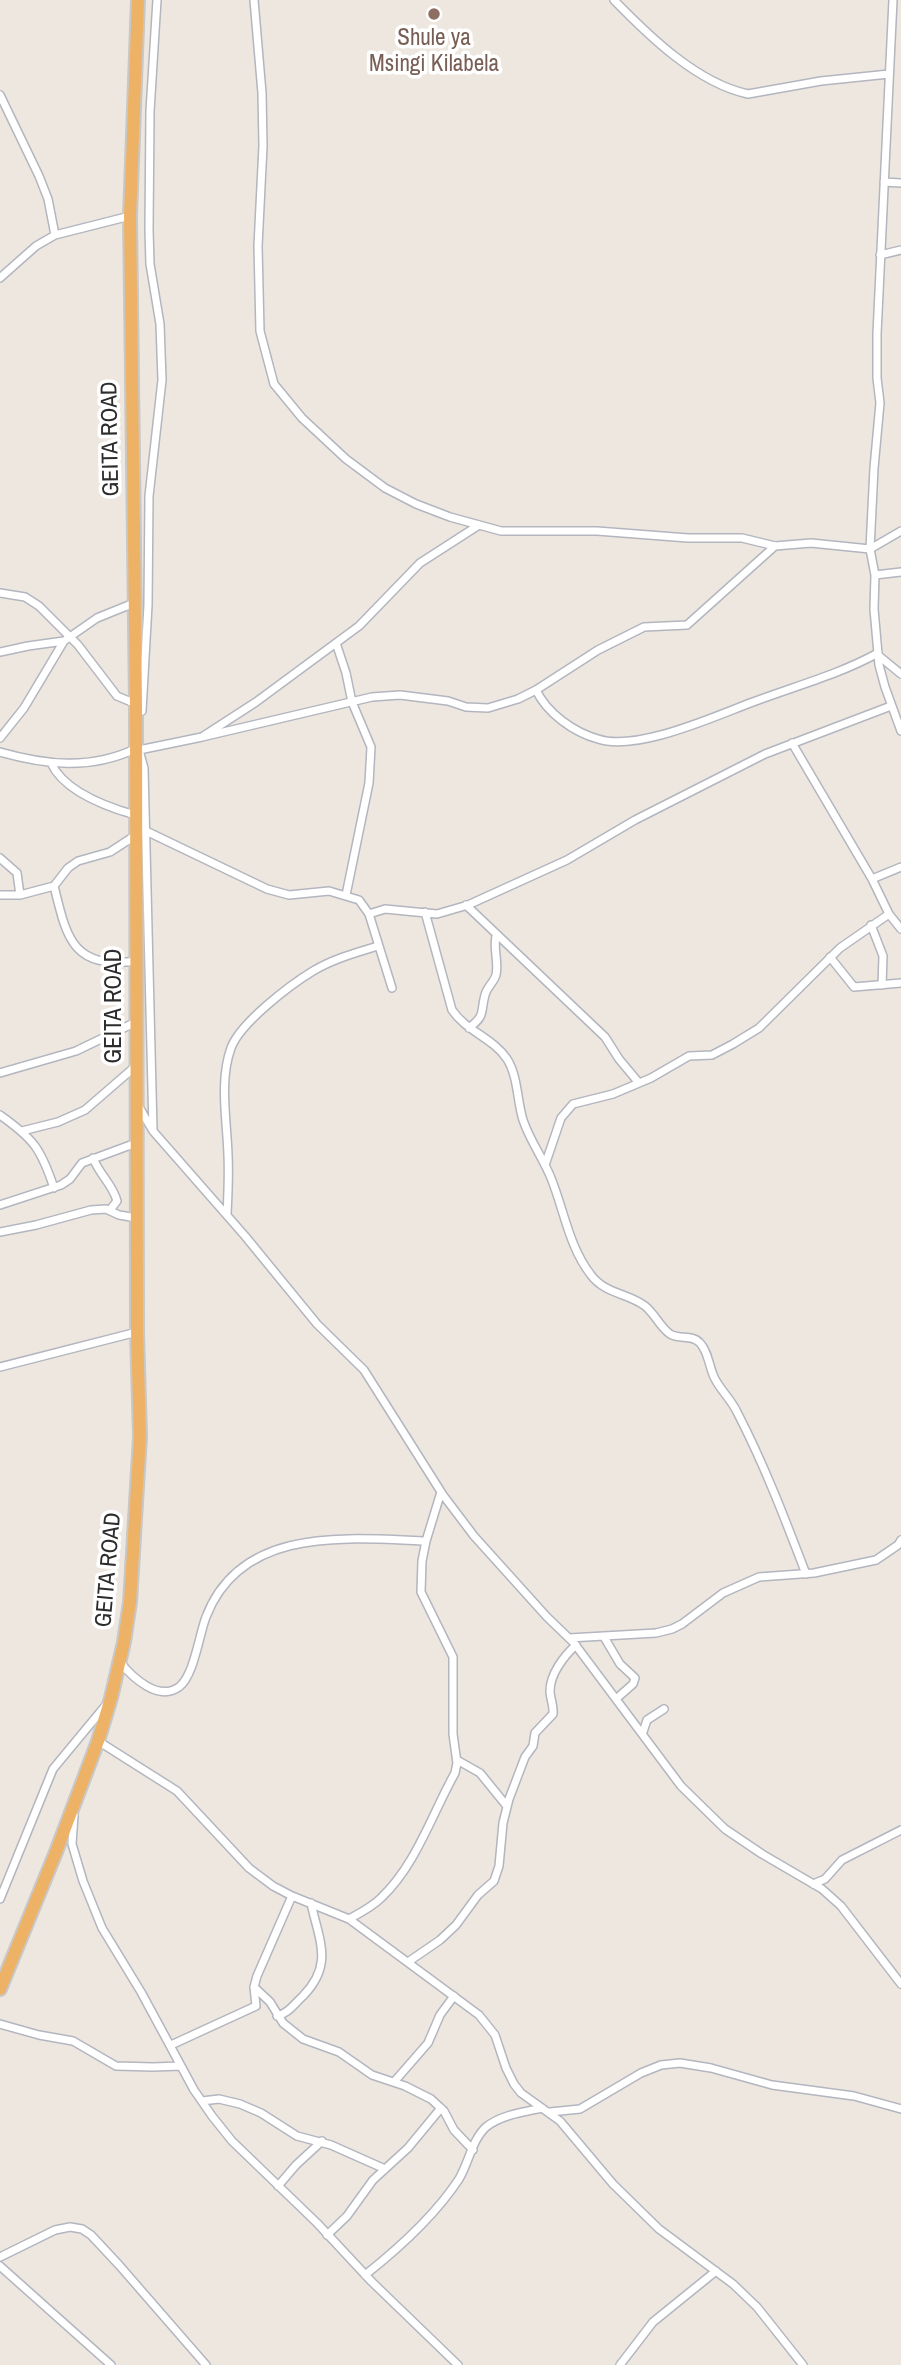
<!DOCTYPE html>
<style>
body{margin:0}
canvas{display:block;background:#ede7e0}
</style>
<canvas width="901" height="2365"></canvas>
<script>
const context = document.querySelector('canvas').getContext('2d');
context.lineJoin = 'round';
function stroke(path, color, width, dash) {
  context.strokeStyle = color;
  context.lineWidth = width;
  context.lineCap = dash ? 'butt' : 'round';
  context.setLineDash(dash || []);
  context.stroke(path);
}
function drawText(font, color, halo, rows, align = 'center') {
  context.font = font + ' "Archivo Narrow",sans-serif';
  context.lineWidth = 7;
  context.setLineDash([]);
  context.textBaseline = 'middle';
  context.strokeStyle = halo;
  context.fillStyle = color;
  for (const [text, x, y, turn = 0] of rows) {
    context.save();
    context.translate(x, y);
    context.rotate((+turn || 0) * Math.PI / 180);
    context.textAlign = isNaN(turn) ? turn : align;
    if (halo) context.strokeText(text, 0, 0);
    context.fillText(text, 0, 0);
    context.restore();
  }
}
const minor = new Path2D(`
 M254 0 262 93 263 146 258 246 260 331 274 384 302 418 346 459 385 488 416 504 450 517 501 531H597L688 538H742L775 546 811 543 870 549 901 531
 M614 0C649 36 697 83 748 94L821 81 889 74
 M893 0 877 334V378L880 403 874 468 870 549 875 575 874 609 879 665 885 687 901 731
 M0 95 39 176 48 199 55 235
 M884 182 901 183
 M880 255 901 250
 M0 278 36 246 55 235 130 216
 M875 575 901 572
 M0 593 25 597 39 606 78 645 117 696 136 704
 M336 643 346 673 352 702 371 747 369 783 346 895
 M0 652 28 646 64 641
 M879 656 901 674
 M536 690C547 713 573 732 598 739 637 752 715 716 753 702 795 686 838 675 878 653
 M142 711 148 605 149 496 162 380 160 324 150 264 149 230 150 111 157 0
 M202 737 372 697 400 695 448 701 466 707 488 708 518 699 536 690 598 650 644 627 687 625 775 546
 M0 738 24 708 64 641 97 618 134 603
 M792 743 872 879 889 914 901 929
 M139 750 202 737 256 702 359 626 420 563 479 525
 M0 752C46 765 90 770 135 749
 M140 754 144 768 153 1130
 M51 763C64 791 107 807 135 815
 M146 831 267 889 289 895 329 891 359 900 369 914 392 988
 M136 835 110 852 78 861 68 868 54 886C67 939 72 969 137 961
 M0 858 17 873 20 895
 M872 879 901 867
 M0 895H20L54 886
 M466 905 605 1037 619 1059 639 1083
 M425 912 452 1010C466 1031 493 1038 507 1059 518 1076 517 1101 523 1120 530 1141 543 1158 551 1178 564 1210 569 1247 591 1275 605 1294 628 1293 645 1306 655 1314 660 1327 670 1334 680 1340 692 1334 700 1343 708 1351 709 1366 714 1377 720 1390 731 1399 737 1412 764 1464 785 1519 806 1574
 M369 914 385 909 437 914 468 905 567 860 635 820 765 754 891 706
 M871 925 883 956 882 985
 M830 957 854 987 901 983
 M469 1028C486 1015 480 1013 485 995 487 987 494 982 496 975 499 962 493 949 496 936
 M0 1073 76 1051 136 1022
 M138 1105 153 1131 245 1236 317 1324 364 1370 443 1495 474 1536 547 1617 574 1643 681 1786 725 1829 762 1854 822 1889 841 1906 901 1984
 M0 1115C34 1139 41 1149 54 1188
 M22 1131 58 1122 85 1110 137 1065
 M93 1158C99 1174 113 1185 117 1201L110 1210
 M545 1165 561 1118 573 1104 613 1094 651 1078 689 1056 712 1055 733 1044 759 1028 840 948 889 914
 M0 1205 61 1185 70 1179 82 1163 136 1143
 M227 1214C228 1195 229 1175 228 1155 227 1121 219 1081 231 1048 240 1023 290 985 313 971 333 959 355 953 378 946
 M0 1232 36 1225 91 1210 106 1209 119 1215 137 1218
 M0 1367 137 1332
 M604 1637 620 1664 635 1678 633 1684 616 1699
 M569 1638 656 1633 672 1629 682 1624 723 1593 759 1577 814 1573 876 1560 898 1545 901 1540
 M120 1662C132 1677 158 1702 179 1687 194 1676 199 1635 206 1617 241 1526 346 1538 426 1541
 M643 1732 647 1720 664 1709
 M98 1741 177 1791 249 1868 273 1886 292 1896 349 1919 479 2015 495 2035 506 2068 514 2084 521 2093 560 2121 613 2184 659 2229 733 2284 757 2307 803 2365
 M457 1760 480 1773 506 1805
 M74 1815 72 1844 83 1881 102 1928 141 1992 194 2090 212 2116 232 2141 317 2223 372 2282 458 2365
 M813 1884 825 1879 842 1860 901 1830
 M0 1899 53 1769 106 1705
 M349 1919C360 1913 372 1907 381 1898 416 1865 432 1814 455 1773L457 1763 453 1734V1657L421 1592 422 1561 426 1541 441 1492
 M408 1962 440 1940 456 1925 478 1895 494 1881 499 1866 503 1823 509 1799 525 1757 533 1746 535 1733 553 1714C554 1706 550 1698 550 1691 550 1674 564 1656 576 1645
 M254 1987 270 2002 283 2023 303 2039 339 2052 372 2075 405 2086 431 2099 444 2111 454 2130 473 2150
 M277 2016C289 2013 294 2004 303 1996 334 1964 319 1941 311 1903
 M0 2024 39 2035 73 2041 116 2066 153 2067 181 2066
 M171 2045 256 2006 254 1987 257 1976 292 1896
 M394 2082 428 2043 440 2015 454 1996
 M202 2101 219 2099 240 2104 261 2113 297 2136 331 2145 385 2169
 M550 2112 580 2109 641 2073 661 2065 680 2063 711 2068 772 2085 854 2096 901 2109
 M278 2186 296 2165 322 2141
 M327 2235 347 2216 373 2180 408 2148 441 2108
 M0 2257 55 2230 70 2227 82 2229 91 2235 119 2265 206 2365
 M0 2266 111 2365
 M365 2275C398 2249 436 2214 459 2179 469 2162 472 2140 486 2127 501 2115 523 2112 542 2108
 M620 2365 653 2322 716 2271`);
const trunk = new Path2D(`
 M0 1989 56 1852 98 1741 111 1698 124 1642 130 1602 140 1437 137 1332 136 704 130 216 138 0`);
const markers = [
 [434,14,7,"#8d6e63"]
];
const educationNames = [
 ["Shule ya",434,39],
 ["Msingi Kilabela",434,65]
];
const streetNames = [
 ["GEITA ROAD",111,439,-91],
 ["GEITA ROAD",115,1006,-90],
 ["GEITA ROAD",109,1570,-85]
];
stroke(minor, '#b3b6bf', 10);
stroke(trunk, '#c8c8c8', 16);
stroke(minor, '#fff', 7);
stroke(trunk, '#eeb266', 12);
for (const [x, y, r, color] of markers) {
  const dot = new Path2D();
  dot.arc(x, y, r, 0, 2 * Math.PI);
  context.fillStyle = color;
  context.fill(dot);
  stroke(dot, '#fff', 2.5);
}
drawText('23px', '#785e54', '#fff', educationNames);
drawText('23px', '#2c2c2c', '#fff', streetNames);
</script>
